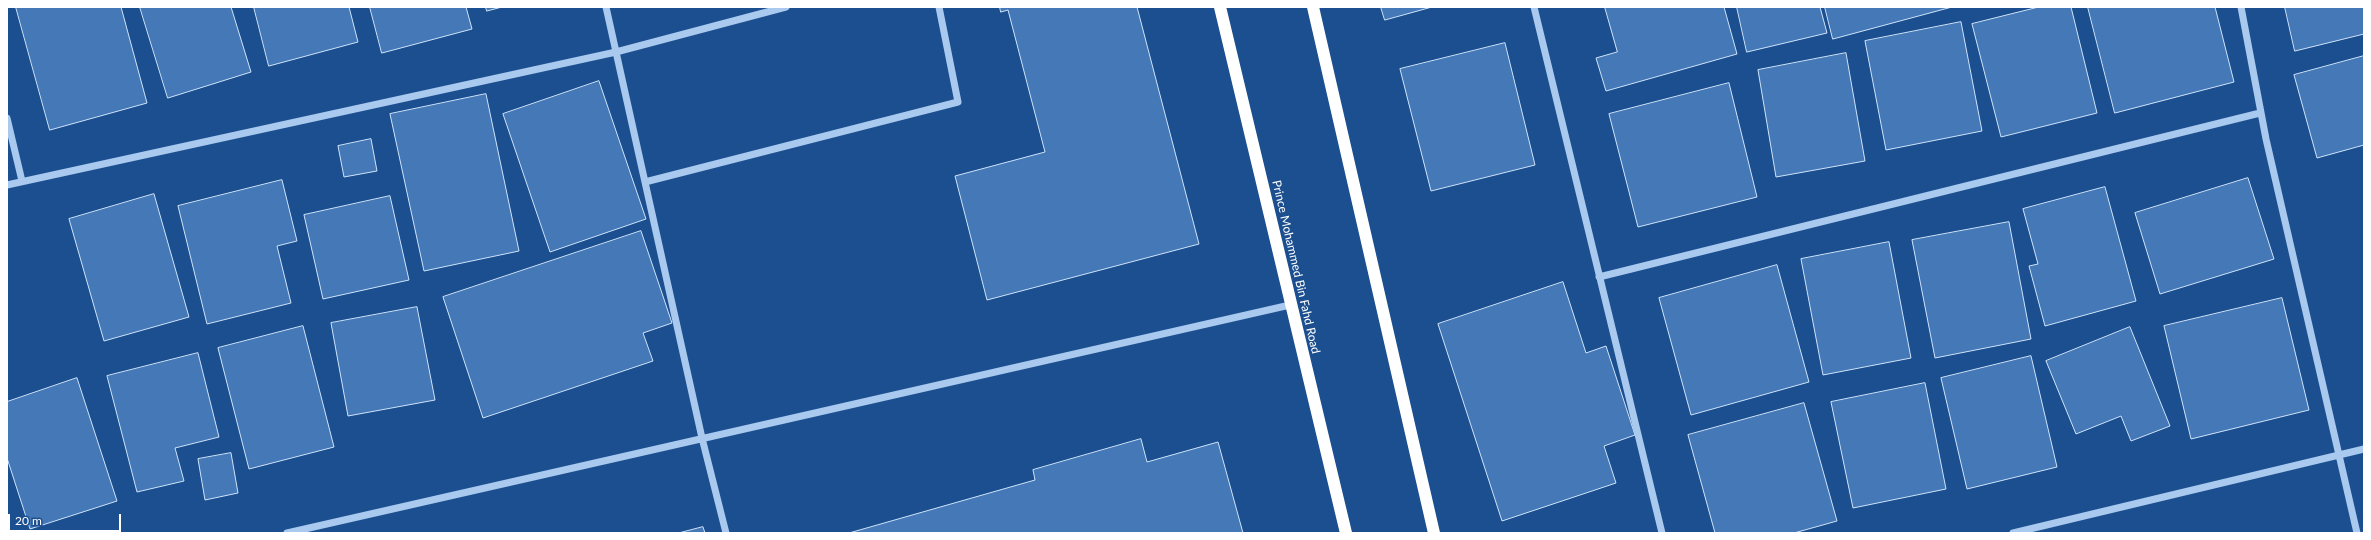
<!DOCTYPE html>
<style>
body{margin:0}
#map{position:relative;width:2371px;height:540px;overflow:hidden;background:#1b4f8f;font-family:Lato,sans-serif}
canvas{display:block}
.frame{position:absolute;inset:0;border:8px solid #fff;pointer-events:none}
.scale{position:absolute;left:8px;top:514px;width:113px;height:18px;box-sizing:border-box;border:2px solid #fff;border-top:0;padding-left:5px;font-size:12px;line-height:14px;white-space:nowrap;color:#fff;-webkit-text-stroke:3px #1b4f8f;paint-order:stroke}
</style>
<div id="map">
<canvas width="2371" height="540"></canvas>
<div class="frame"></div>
<div class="scale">20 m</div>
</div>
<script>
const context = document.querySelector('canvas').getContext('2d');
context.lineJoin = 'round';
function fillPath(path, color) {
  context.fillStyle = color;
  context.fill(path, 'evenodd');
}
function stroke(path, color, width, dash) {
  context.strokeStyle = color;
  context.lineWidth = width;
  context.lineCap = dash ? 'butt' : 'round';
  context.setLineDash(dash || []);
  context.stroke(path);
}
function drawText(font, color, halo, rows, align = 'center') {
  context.font = font + ' Lato,sans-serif';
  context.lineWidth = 3;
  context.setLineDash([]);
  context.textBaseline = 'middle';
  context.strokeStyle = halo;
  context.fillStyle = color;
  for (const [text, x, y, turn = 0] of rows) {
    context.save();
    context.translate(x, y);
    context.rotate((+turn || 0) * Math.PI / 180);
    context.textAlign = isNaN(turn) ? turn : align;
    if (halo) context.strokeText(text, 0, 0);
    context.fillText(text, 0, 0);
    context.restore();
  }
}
const building = new Path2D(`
 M16 7H121L147 103 50 130Z
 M140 7H231L251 72 168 98Z
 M254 7H349L358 42 269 66Z
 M370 7H466L472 29 382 53Z
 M486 7H502L487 11Z
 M1000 7H1137L1199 244 987 300 955 176 1045 152 1008 10 1001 12Z
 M1381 7H1432L1385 20Z
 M1605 7H1724L1737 54 1606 91 1596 58 1617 52Z
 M1737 7H1820L1827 33 1747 52Z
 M1825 7H1952L1833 39Z
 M2039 7H2071L2097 113 2001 137 1972 24Z
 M2088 7H2215L2234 82 2115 113Z
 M2285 7H2364V34L2295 51Z
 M1961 22 1982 131 1886 150 1865 41Z
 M1505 43 1535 165 1431 191 1400 69Z
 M1846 53 1865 161 1776 177 1758 70Z
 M2364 56V145L2317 158 2294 75Z
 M599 81 646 219 550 252 503 114Z
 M1729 83 1757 197 1638 227 1609 114Z
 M486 94 519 251 424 271 390 114Z
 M371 139 377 171 344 177 338 146Z
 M2248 178 2274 259 2160 294 2135 213Z
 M282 180 297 241 277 246 291 303 207 324 178 206Z
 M2105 187 2136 301 2045 326 2029 266 2038 264 2023 209Z
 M154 194 189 317 104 341 69 219Z
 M390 196 409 280 323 299 304 215Z
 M2009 222 2031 339 1935 358 1912 240Z
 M641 231 672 323 643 333 653 361 483 418 443 297Z
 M1889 242 1911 358 1823 375 1801 259Z
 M1777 265 1809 382 1691 415 1659 298Z
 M1563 282 1586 353 1606 346 1635 435 1604 446 1616 483 1502 521 1438 324Z
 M2282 298 2309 410 2191 439 2164 326Z
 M417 307 435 400 348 416 331 323Z
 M303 326 334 447 249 469 218 348Z
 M2130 327 2170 426 2131 441 2121 416 2076 434 2046 361Z
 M198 353 219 437 175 448 184 481 137 492 107 376Z
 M2031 356 2057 467 1967 489 1941 378Z
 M77 378 117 501 30 529 7 458V402Z
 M1925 383 1946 489 1853 508 1831 402Z
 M1804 403 1837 521 1794 533H1715L1688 435Z
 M1141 439 1147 462 1218 442 1243 533H849L1035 480 1033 470Z
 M231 453 238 493 205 500 198 459Z
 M703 527 705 533H679Z`);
const minor = new Path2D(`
 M606 7 702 438 726 533
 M1534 7 1662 533
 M2241 7 2266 139 2357 533
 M7 118 22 181
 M645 182 958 102 939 7
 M7 185 616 52 786 7
 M1599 277 2260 113
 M287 533 1290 305
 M2013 533 2364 449`);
const highway = new Path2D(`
 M1220 7 1346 533
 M1313 7 1434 533`);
const streetNames = [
 ["Prince Mohammed Bin Fahd Road",1296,267,77]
];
fillPath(building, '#4478b7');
stroke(building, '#cfe3fa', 1);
stroke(minor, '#a9c9ee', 7);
stroke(highway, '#fff', 12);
drawText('12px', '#fff', '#1b4f8f', streetNames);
</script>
